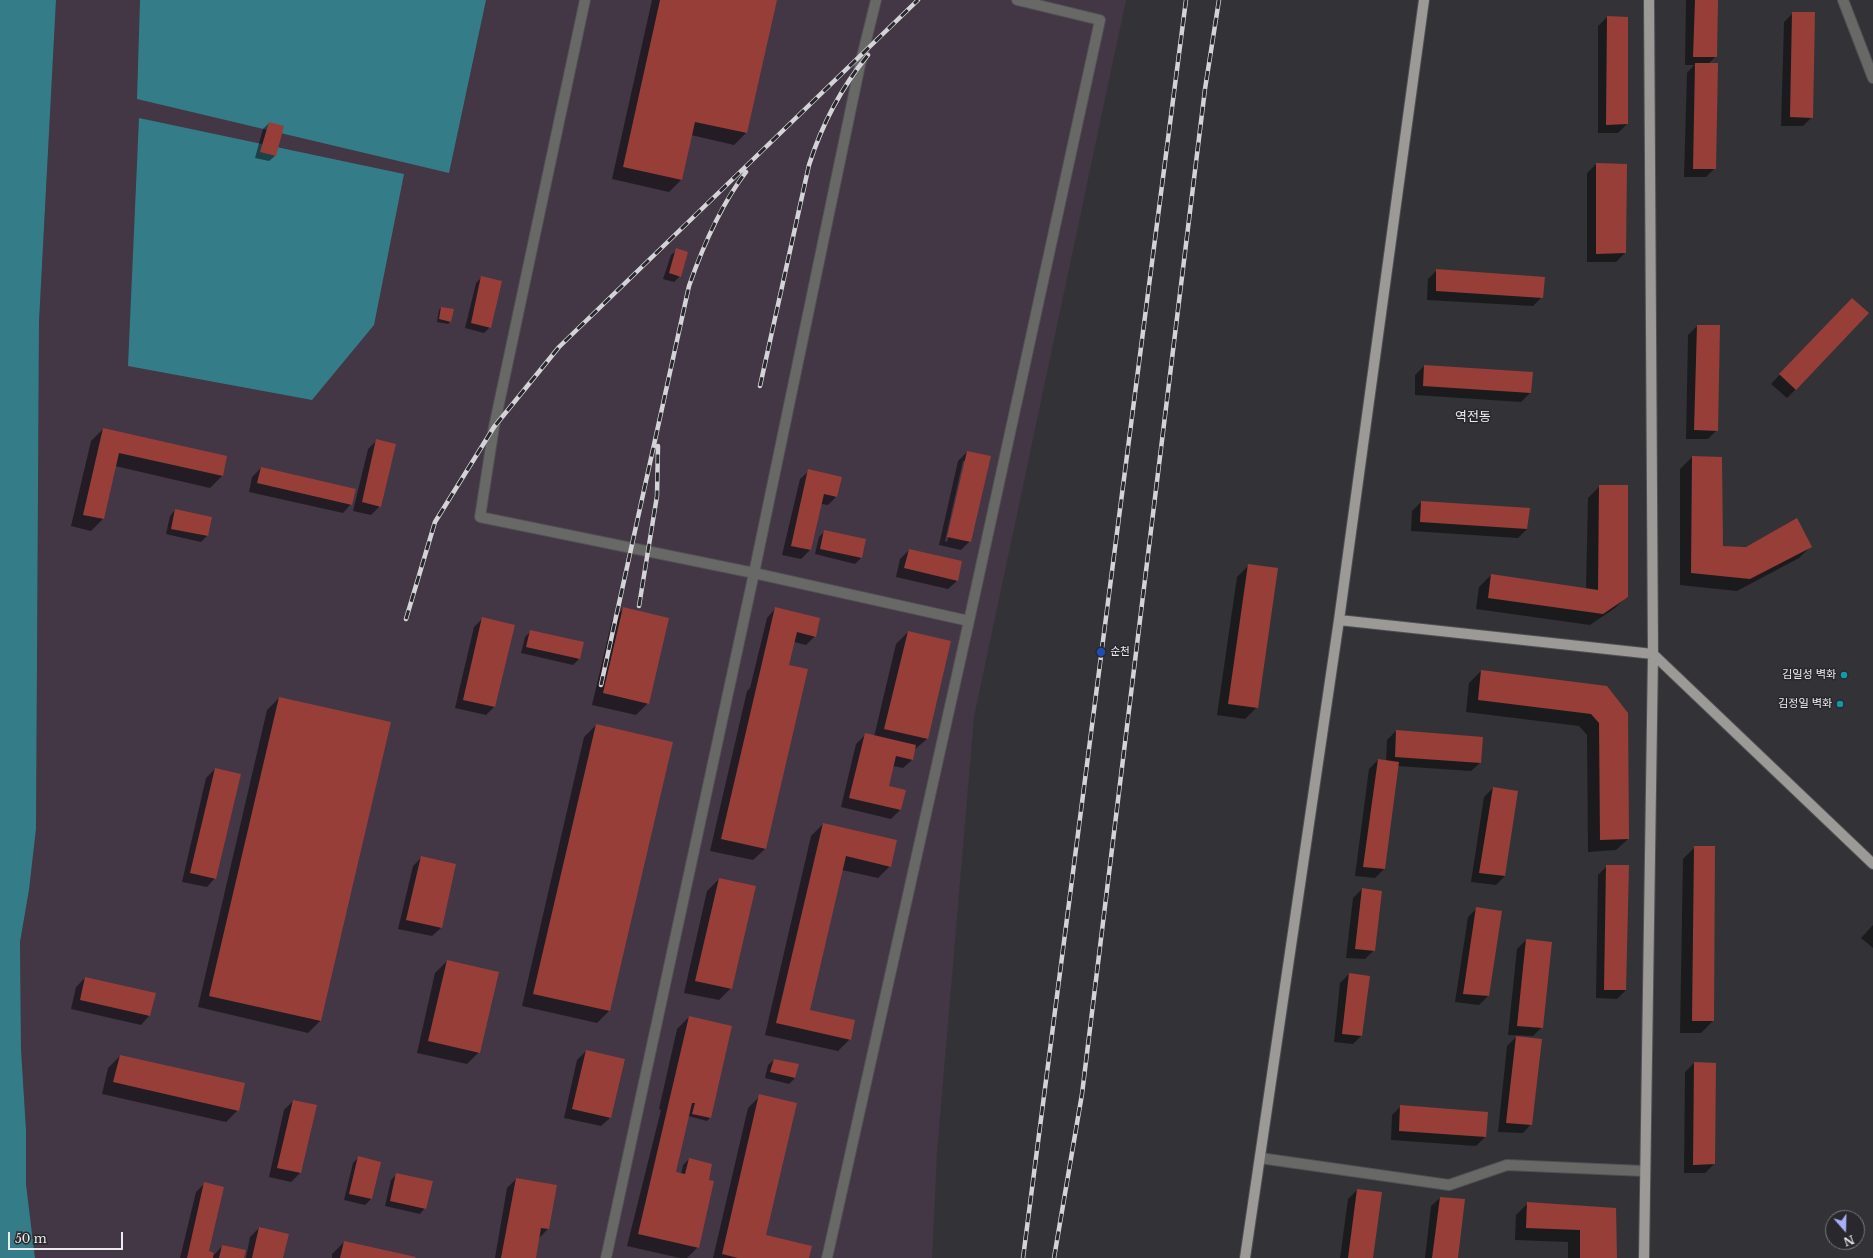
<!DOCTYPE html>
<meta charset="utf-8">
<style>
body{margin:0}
#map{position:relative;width:1873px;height:1258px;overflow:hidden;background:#333337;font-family:"Libre Baskerville",serif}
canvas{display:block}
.north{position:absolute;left:1825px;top:1210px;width:40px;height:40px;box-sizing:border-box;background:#29292d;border:1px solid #77777a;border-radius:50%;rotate:160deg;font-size:11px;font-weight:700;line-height:16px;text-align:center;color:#ebebee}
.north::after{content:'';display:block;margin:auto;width:14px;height:18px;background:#a5b1fc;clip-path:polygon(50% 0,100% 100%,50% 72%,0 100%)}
.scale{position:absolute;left:8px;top:1232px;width:115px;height:18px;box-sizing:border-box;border:2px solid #ebebee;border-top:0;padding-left:5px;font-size:12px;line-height:14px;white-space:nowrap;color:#ebebee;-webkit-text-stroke:3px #29292d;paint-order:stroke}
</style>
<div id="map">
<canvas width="1873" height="1258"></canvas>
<div class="north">N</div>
<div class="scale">50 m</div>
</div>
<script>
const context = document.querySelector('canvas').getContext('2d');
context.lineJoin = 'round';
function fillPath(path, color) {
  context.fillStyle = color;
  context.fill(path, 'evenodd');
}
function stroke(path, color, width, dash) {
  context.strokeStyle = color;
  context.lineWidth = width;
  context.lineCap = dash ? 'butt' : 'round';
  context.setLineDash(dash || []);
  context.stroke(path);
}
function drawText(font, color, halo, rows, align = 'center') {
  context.font = font + ' "Libre Baskerville","Noto Sans KR",serif';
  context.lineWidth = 3;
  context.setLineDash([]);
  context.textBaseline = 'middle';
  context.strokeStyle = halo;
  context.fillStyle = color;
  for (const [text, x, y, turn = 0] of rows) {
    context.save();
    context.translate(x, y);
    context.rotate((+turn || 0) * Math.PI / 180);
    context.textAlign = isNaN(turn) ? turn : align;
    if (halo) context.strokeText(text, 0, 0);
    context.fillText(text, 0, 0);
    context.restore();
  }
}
const industrial = new Path2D(`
 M56 0H1126L974 717 937 1153 932 1258H35L26 1184V1130L21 1049 20 942 29 890 36 829 39 322Z`);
const water = new Path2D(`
 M0 0H56L39 322 36 829 29 890 20 942 21 1049 26 1130V1184L35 1258H0Z
 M140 0H486L449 173 137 99Z
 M139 118 404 174 374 325 312 400 128 366Z`);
const shadow = new Path2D(`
 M652 0H776L746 133 734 145 691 135 681 180 669 192 612 179Z
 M1686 0H1717L1716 56 1708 64 1715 168 1706 177H1684L1687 73 1694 65H1685Z
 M1793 13 1812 117 1803 126H1781L1784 22Z
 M1607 17 1627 124 1618 133H1598V26Z
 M269 123 275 156 269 161 255 158 263 129Z
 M1596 164 1626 165 1625 253 1616 262H1587V173Z
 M677 250 680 276 674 282 663 279 671 255Z
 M1437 270 1542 297 1533 306 1427 300 1428 279Z
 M482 277 490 327 484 333 465 328 476 283Z
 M441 308 451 321 448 324 437 322 439 310Z
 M1843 308 1796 389 1787 398 1771 384Z
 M1697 326 1717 430 1708 439H1686L1688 335Z
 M1424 366 1530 393 1521 402 1415 395V375Z
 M103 429 226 457 222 476 210 488 115 466 103 519 91 531 71 526 91 441Z
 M377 440 380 506 371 515 353 511 368 449Z
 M967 452 970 541 961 550 939 545 958 461ZM963 461H966L947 542 945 541Z
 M1692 457 1722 547 1811 546 1799 558 1737 591 1680 585V469Z
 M261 468 351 504 343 513 249 492 252 477Z
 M809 471 837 496 828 505 821 504 810 550 801 559 782 555 800 479Z
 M1600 486 1627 596 1615 608 1590 625 1476 609 1479 587 1491 575 1586 589 1588 498Z
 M1421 502 1527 529 1518 538 1411 531 1412 511Z
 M175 510 211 518 207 536 201 542 166 534 170 516Z
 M825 531 865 540 861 558 855 564 815 554 819 537Z
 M909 550 957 581 948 589 896 577 900 559Z
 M1249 565 1257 707 1245 719 1217 715 1237 577Z
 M624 608 648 703 636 715 592 705 612 620Z
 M775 609 815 636 806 645 794 642 788 666 765 849 753 860 710 851 747 691 750 688 767 618Z
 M483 618 495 706 486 715 455 708 474 627Z
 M531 631 579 659 573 665 521 653 525 637Z
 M908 632 927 739 914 750 912 760 903 768 893 766 888 787 900 810 891 819 841 807 856 744 865 735 874 737 896 644Z
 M1481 671 1606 687 1628 839 1616 850 1588 852 1587 735 1579 726 1466 712 1469 683Z
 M279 698 320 1021 308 1033 198 1007 267 710Z
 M596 725 671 742 609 1011 597 1023 522 1006 584 737Z
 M1396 731 1480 763 1471 771 1397 766 1384 869 1375 878 1355 876 1369 769 1378 760 1386 761 1387 740Z
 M215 769V878L207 887 182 882 206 778Z
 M1493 788 1505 876 1496 885 1471 882 1484 797Z
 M823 824 890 866 878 878 842 870 809 1010 850 1039 838 1051 765 1035 811 836Z
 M1695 847 1713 1021 1701 1033H1680L1683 859Z
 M422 857 441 928 432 936 398 929 413 866Z
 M1607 866 1626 990 1617 999 1596 998 1598 875Z
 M719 879 731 988 719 1000 684 993 707 891Z
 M1362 889 1374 950 1365 959 1346 958 1353 898Z
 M1477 908 1501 912 1488 996 1479 1005 1455 1002 1468 917Z
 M1873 925V948L1861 938Z
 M1526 940 1542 1027 1533 1036 1508 1035 1517 949Z
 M447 961 479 1052 467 1064 417 1053 435 973Z
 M1349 974 1362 1035 1353 1044 1334 1042 1340 983Z
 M85 978 149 1016 141 1025 71 1009 76 987Z
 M689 1017 731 1027 710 1118 707 1121 688 1116 675 1173 681 1174 683 1165 689 1159 698 1247 687 1258H680L627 1246 661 1110 659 1109 677 1029Z
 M1516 1037 1531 1124 1523 1133 1498 1132 1507 1046Z
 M586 1051 610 1118 601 1126 564 1118 577 1060Z
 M120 1056 244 1084 238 1110 226 1122 102 1094 108 1068Z
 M774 1060 795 1078 789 1084 765 1078 768 1065Z
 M1694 1063 1714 1164 1705 1173H1684L1685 1072Z
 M760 1096 765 1236 808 1258H713L748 1108Z
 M293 1101 316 1106 300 1173 291 1182 269 1177 284 1110Z
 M1401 1106 1487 1113 1485 1137 1476 1146 1391 1140 1392 1115Z
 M358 1158 371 1199 365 1205 344 1200 353 1163Z
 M397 1174 425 1208 420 1214 385 1206 391 1180Z
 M516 1179 555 1185 548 1229 539 1238 535 1258H495L507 1188Z
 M205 1183 207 1252 215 1254 222 1246 243 1258H180L196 1192Z
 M1357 1190 1372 1258H1340L1348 1199Z
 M1440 1198 1457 1258H1425L1431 1206Z
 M1528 1203 1615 1209 1616 1258H1568V1242L1515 1240 1516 1215Z
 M259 1228 282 1258H246L250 1237Z
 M344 1242 414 1258H332V1254Z`);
const building = new Path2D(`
 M660 0H777L747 133 695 122 682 180 623 167Z
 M1695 0H1718L1717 57H1693Z
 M1792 12H1815L1813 118 1790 117Z
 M1607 16 1628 17V124L1606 125Z
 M1695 63H1718L1716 169H1693Z
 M269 122 284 126 276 156 260 152Z
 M1596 163 1627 164 1626 253 1596 254Z
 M676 248 688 252 681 277 669 273Z
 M1436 269 1545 277 1543 298 1436 291Z
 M481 276 502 281 491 328 471 323Z
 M1852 298 1869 313 1796 390 1779 374Z
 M441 307 454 309 451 322 439 319Z
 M1697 325H1720L1718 431 1694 430Z
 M1424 365 1533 372 1531 393 1423 386Z
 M103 428 227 456 223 476 119 453 104 519 83 515Z
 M376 439 396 444 381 507 362 502Z
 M967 451 991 456 971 542 947 537Z
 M1692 456 1722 457 1723 546 1746 547 1797 518 1812 547 1750 579 1691 573Z
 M261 467 356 489 352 505 257 483Z
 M808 469 842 477 837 497 824 494 811 550 791 546Z
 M1599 485H1628V597L1603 614 1488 598 1491 574 1598 590Z
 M1421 501 1530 508 1527 529 1420 522Z
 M175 509 212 517 208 536 171 529Z
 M824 530 866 539 862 558 820 549Z
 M909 549 962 561 958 581 904 568Z
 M1248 564 1278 568 1258 708 1228 704Z
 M623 607 669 618 649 704 603 693Z
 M775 607 820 618 816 637 797 632 789 665 808 669 766 849 721 839Z
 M482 617 515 625 495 707 463 700Z
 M530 630 584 642 580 659 526 647Z
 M908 631 951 641 928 739 884 729Z
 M1481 670 1607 686 1628 713 1629 839 1600 840 1599 723 1591 714 1478 700Z
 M279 697 391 722 321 1021 209 996Z
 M596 724 673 742 610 1011 533 994Z
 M1396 730 1483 737 1481 763 1395 757Z
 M865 733 916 745 913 760 896 756 889 786 906 790 901 810 849 798Z
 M1378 759 1399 762 1385 869 1363 867Z
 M215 768 241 774 216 879 190 873Z
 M1493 787 1518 791 1505 876 1479 873Z
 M823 823 897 840 891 867 846 856 810 1010 855 1020 851 1040 776 1023Z
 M1694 846H1715L1714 1021H1692Z
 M421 856 456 864 442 928 406 920Z
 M1606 865H1629L1626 990H1604Z
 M719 878 756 886 732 989 695 981Z
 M1362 888 1382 891 1375 951 1355 949Z
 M1476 907 1502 911 1489 996 1463 994Z
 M1526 939 1552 942 1543 1028 1517 1026Z
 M447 960 499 972 480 1053 428 1041Z
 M1349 973 1370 976 1362 1036 1342 1034Z
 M85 977 156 993 150 1016 80 1000Z
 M689 1016 732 1026 711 1118 692 1114 695 1103H692L676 1172 685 1174 689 1158 712 1164 709 1180 714 1181 699 1248 638 1234Z
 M1516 1036 1542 1039 1532 1125 1506 1123Z
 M586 1050 625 1059 611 1118 572 1109Z
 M120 1055 245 1083 239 1111 113 1082Z
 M774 1059 799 1064 795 1078 770 1072Z
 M1694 1062 1716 1063 1715 1164 1693 1165Z
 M759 1094 797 1103 766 1235 812 1246 809 1258H738L722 1254Z
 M293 1100 317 1105 301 1173 277 1168Z
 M1400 1105 1488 1112 1486 1137 1399 1131Z
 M358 1156 381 1162 372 1199 349 1194Z
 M396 1173 433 1181 426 1209 390 1201Z
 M516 1178 557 1185 549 1229 541 1228 536 1258H501Z
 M204 1182 224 1187 209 1251 214 1253 213 1258H187Z
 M1357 1189 1382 1192 1373 1258H1348Z
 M1440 1197 1465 1199 1458 1258H1432Z
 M1527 1202 1616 1208 1617 1258H1580V1230L1526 1228Z
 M259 1227 289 1234 283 1258H252Z
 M344 1241 416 1257 415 1258H340Z
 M222 1245 246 1250 244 1258H219Z`);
const minor = new Path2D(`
 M585 0 494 427 480 517 754 573 969 621 1100 20 1017 0
 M1843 0 1873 78
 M1260 1158 1449 1185 1507 1165 1644 1171
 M606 1258 754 573 860 65 876 0
 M827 1258 969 621`);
const major = new Path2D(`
 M1339 620 1653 654 1873 864
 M1245 1258 1339 620 1424 0
 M1644 1258 1653 654 1649 0`);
const rail = new Path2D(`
 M760 386 809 165C822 124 841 88 868 55
 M639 606 657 496 658 446
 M406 619 435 522 494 427 559 347 918 0
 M601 685 689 286C703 246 720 206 746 172
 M1023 1258 1186 0
 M1054 1258 1082 1094 1205 89 1219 0`);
const markers = [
 [1101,652,5,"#1a4fb4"],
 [1844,675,4,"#0f9aa8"],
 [1840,704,4,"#0f9aa8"]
];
const poiNames = [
 ["순천",1110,652,"left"],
 ["김일성 벽화",1836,675],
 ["김정일 벽화",1832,704]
];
const quarterNames = [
 ["역전동",1473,417]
];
fillPath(industrial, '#433645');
fillPath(water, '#357c89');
fillPath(shadow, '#0007');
fillPath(building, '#973e39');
stroke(minor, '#505054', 12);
stroke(major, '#505054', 12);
stroke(minor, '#686866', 10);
stroke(major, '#9c9a96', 10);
stroke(rail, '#d4d4d8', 4.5);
stroke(rail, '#29292d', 3, [9]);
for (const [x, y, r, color] of markers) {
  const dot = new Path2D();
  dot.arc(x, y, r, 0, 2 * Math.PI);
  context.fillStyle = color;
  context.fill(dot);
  stroke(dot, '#29292d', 1.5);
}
drawText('11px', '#ebebee', '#29292d', poiNames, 'right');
drawText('13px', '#ebebee', '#29292d', quarterNames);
</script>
